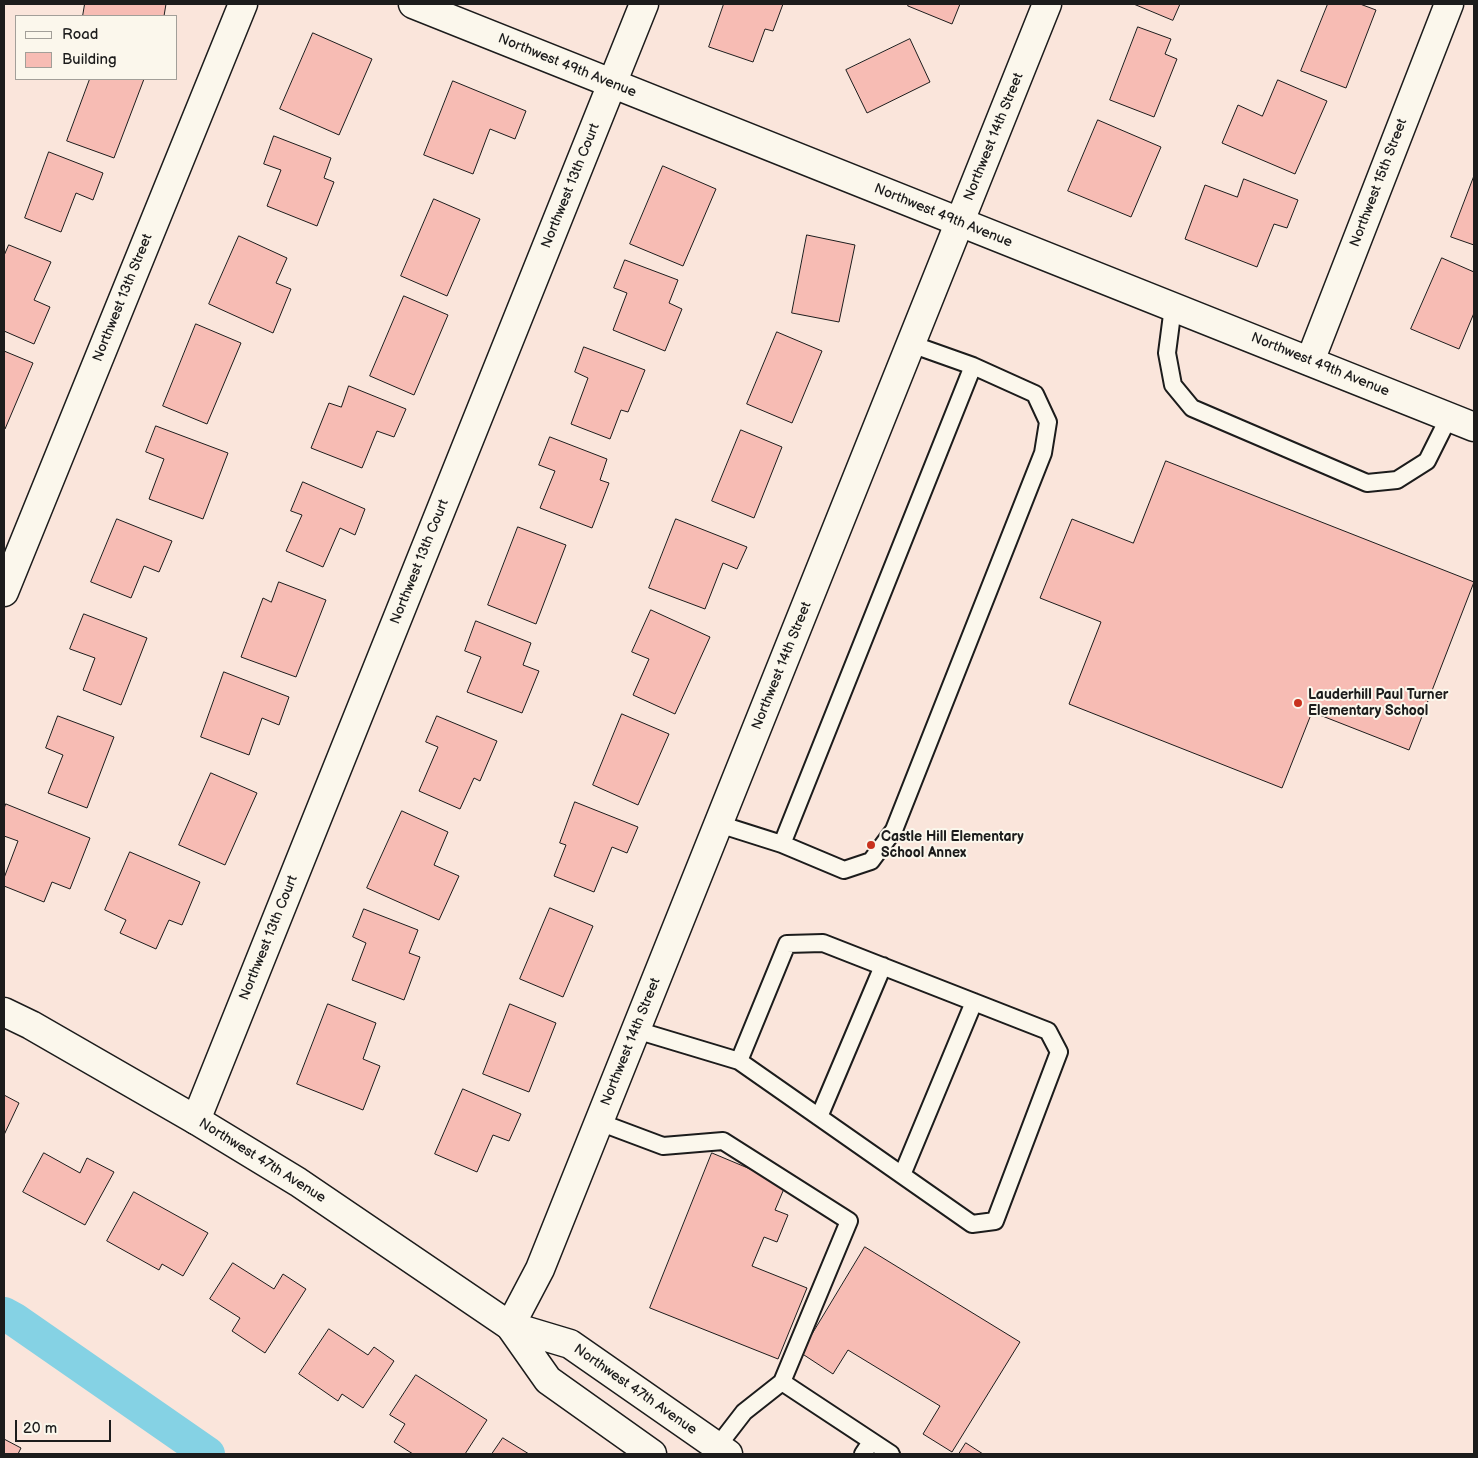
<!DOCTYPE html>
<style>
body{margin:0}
#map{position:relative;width:1478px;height:1458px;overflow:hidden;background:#fae5db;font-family:"Balsamiq Sans",sans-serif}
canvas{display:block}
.frame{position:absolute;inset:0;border:5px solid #1c1c1c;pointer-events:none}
.legend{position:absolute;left:15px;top:15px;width:162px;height:65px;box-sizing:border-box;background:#fbf7ec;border:1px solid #a29f99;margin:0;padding:6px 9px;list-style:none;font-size:15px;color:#1c1c1c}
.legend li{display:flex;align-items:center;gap:10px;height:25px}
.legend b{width:25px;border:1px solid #a29f99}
.scale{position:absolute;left:15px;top:1420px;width:96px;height:22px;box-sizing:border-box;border:2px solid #1c1c1c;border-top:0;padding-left:6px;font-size:15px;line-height:18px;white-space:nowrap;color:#1c1c1c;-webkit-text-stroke:4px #fbf7ec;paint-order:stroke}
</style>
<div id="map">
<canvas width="1478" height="1458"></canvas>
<div class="frame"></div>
<ul class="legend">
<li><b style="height:6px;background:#fbf7ec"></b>Road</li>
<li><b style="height:14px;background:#f7bcb4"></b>Building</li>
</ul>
<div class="scale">20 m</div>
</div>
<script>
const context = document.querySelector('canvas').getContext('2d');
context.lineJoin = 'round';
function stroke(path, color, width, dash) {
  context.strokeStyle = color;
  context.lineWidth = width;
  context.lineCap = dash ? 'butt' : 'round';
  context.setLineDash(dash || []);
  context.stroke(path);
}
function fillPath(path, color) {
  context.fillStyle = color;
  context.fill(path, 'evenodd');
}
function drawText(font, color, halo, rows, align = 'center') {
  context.font = font + ' "Balsamiq Sans",sans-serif';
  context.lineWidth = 4;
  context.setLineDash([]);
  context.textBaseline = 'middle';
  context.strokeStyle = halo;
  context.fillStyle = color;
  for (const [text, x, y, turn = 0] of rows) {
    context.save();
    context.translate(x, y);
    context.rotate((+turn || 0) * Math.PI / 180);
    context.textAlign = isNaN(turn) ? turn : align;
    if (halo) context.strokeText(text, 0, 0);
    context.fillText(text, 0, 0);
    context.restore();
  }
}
const canal = new Path2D(`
 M4 1314 15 1320 208 1454`);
const building = new Path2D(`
 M85 4H166L164 16H83Z
 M724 4H783L773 31 765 29 753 62 709 47Z
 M909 4H960L952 24 908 6Z
 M1134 4H1180L1173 20Z
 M1328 4H1360L1376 10 1346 88 1301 71Z
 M1138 27 1171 39 1165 54 1177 59 1154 117 1110 100Z
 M313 33 372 59 339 135 280 109Z
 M910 39 930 82 867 113 846 70Z
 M90 79H144L114 158 67 141Z
 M1278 80 1327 101 1295 174 1222 143 1238 105 1262 116Z
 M453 81 526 111 515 139 490 129 473 174 424 155Z
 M1098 120 1161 147 1131 217 1068 191Z
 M274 136 331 158 324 178 334 182 317 226 267 206 281 170 264 164Z
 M49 152 103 173 93 200 76 193 61 232 25 218Z
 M663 166 716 189 683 266 630 244Z
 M1474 176V245L1451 237Z
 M1244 179 1298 200 1287 228 1274 224 1257 267 1185 239 1205 185 1237 197Z
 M434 199 480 219 447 296 401 276Z
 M807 235 855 245 839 322 792 313Z
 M239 236 287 258 276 283 291 289 273 333 209 304Z
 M9 245 51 262 34 300 50 307 34 344 4 331V256Z
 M1442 258 1474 272V313L1459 349 1411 329Z
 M625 260 678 280 669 303 682 309 665 351 613 330 627 293 614 288Z
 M404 296 448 315 414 395 370 376Z
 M196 324 241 343 207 424 163 406Z
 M777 332 822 351 792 423 747 404Z
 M584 347 645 370 628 412 621 410 610 439 571 424 588 378 575 372Z
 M4 351 33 363 5 429H4Z
 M349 386 406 409 394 437 377 431 362 468 311 448 329 403 341 407Z
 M156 426 228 453 203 519 149 499 164 459 146 452Z
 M741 430 782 447 754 518 712 501Z
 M550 437 607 459 600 480 609 483 592 528 540 508 555 471 539 465Z
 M1166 461 1474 582 1409 750 1312 712 1282 788 1069 704 1101 622 1040 598 1072 519 1133 543Z
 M303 482 365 509 355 535 340 528 323 567 286 551 302 515 291 511Z
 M117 519 172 541 159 572 144 566 131 598 91 582Z
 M676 519 747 547 737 569 723 563 705 609 649 588Z
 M518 527 566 545 536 624 488 605Z
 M279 582 326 600 296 677 241 657 263 598 271 602Z
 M651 610 710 637 675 714 633 695 649 659 632 652Z
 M84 614 147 638 121 705 83 690 95 658 70 649Z
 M476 621 531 643 523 665 539 671 522 713 467 692 481 657 465 651Z
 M224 672 289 697 279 725 262 718 249 755 201 737Z
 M622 714 669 734 638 805 593 785Z
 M58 716 114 737 87 808 48 793 63 755 46 748Z
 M437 716 497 741 480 781 474 778 460 809 419 791 438 747 426 742Z
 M211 773 257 793 225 865 179 845Z
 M575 802 638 827 627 853 612 847 594 892 554 876 566 845 560 843Z
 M6 804 90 838 70 889 52 882 44 902 4 886V878L18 841 4 836V809Z
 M402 811 448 832 434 865 459 876 439 920 367 888Z
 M130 852 200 882 182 925 169 920 156 949 120 933 126 920 105 910Z
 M550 908 593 926 563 997 520 979Z
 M364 909 418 930 409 953 420 957 404 1000 352 980 366 943 353 937Z
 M328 1004 376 1023 363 1059 380 1066 363 1110 297 1084Z
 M510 1004 556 1023 529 1092 483 1074Z
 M463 1089 521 1114 509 1141 493 1135 477 1172 435 1154Z
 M4 1095 19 1103 4 1135Z
 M44 1153 80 1173 87 1158 114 1172 85 1225 23 1192Z
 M712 1153 786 1184 775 1210 788 1215 777 1242 764 1237 752 1266 807 1288 778 1359 650 1308Z
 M134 1192 208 1233 183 1276 162 1264 159 1270 107 1241Z
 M865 1247 1020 1342 952 1452 923 1434 940 1406 848 1350 833 1374 801 1353Z
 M233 1263 274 1289 283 1274 306 1289 265 1353 232 1331 240 1318 210 1299Z
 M329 1329 368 1355 374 1347 394 1361 363 1408 342 1394 338 1401 299 1374Z
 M416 1375 487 1420 465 1454H413L394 1442 405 1424 390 1415Z
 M503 1438 529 1454H492Z
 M4 1439 21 1448 18 1454H4Z
 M966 1443 983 1454H959Z`);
const service = new Path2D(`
 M1173 307 1167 353 1173 385 1192 408 1367 483 1397 480 1427 461 1449 417
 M911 344 973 366 1035 394 1048 422 1043 453 894 830 871 861 844 870 782 844 973 366
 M719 824 782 844
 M636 1030 739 1061 972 1224 995 1221 1059 1052 1048 1031 823 943 787 944 739 1061
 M819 1117 883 966
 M599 1122 663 1146 723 1141 849 1221 782 1382 891 1454
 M902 1175 974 1002
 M717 1447 744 1412 782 1382
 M863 1454 871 1442`);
const minor = new Path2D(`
 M1310 361 1449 4
 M4 592 243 4
 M196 1120 644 4
 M510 1326 540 1269 1047 4`);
const tertiary = new Path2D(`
 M413 4 1474 427
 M4 1012 31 1025 196 1120 298 1182 510 1326 570 1344 728 1454
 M510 1326 548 1380 652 1454`);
const markers = [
 [1298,703,5,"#c8321e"],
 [871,845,5,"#c8321e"]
];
const streetNames = [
 ["Northwest 49th Avenue",567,66,22],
 ["Northwest 14th Street",994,137,-68],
 ["Northwest 15th Street",1379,183,-69],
 ["Northwest 13th Court",571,186,-68],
 ["Northwest 49th Avenue",943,216,22],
 ["Northwest 13th Street",123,298,-68],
 ["Northwest 49th Avenue",1320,365,22],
 ["Northwest 13th Court",420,562,-68],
 ["Northwest 14th Street",782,666,-68],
 ["Northwest 13th Court",269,938,-68],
 ["Northwest 14th Street",631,1042,-68],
 ["Northwest 47th Avenue",262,1161,32],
 ["Northwest 47th Avenue",635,1390,35]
];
const poiNames = [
 ["Lauderhill Paul Turner",1308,695],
 ["Elementary School",1308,711],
 ["Castle Hill Elementary",881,837],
 ["School Annex",881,853]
];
stroke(canal, '#85d2e4', 34);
fillPath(building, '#f7bcb4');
stroke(building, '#1c1c1c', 1);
stroke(service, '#1c1c1c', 20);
stroke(minor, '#1c1c1c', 31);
stroke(tertiary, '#1c1c1c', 31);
stroke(service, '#fbf7ec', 16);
stroke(minor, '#fbf7ec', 28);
stroke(tertiary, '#fbf7ec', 28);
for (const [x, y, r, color] of markers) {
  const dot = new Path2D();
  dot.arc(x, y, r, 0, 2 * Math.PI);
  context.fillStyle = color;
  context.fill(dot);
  stroke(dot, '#fbf7ec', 2);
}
drawText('14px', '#1c1c1c', '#fbf7ec', streetNames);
drawText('bold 14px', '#1c1c1c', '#fbf7ec', poiNames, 'left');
</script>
